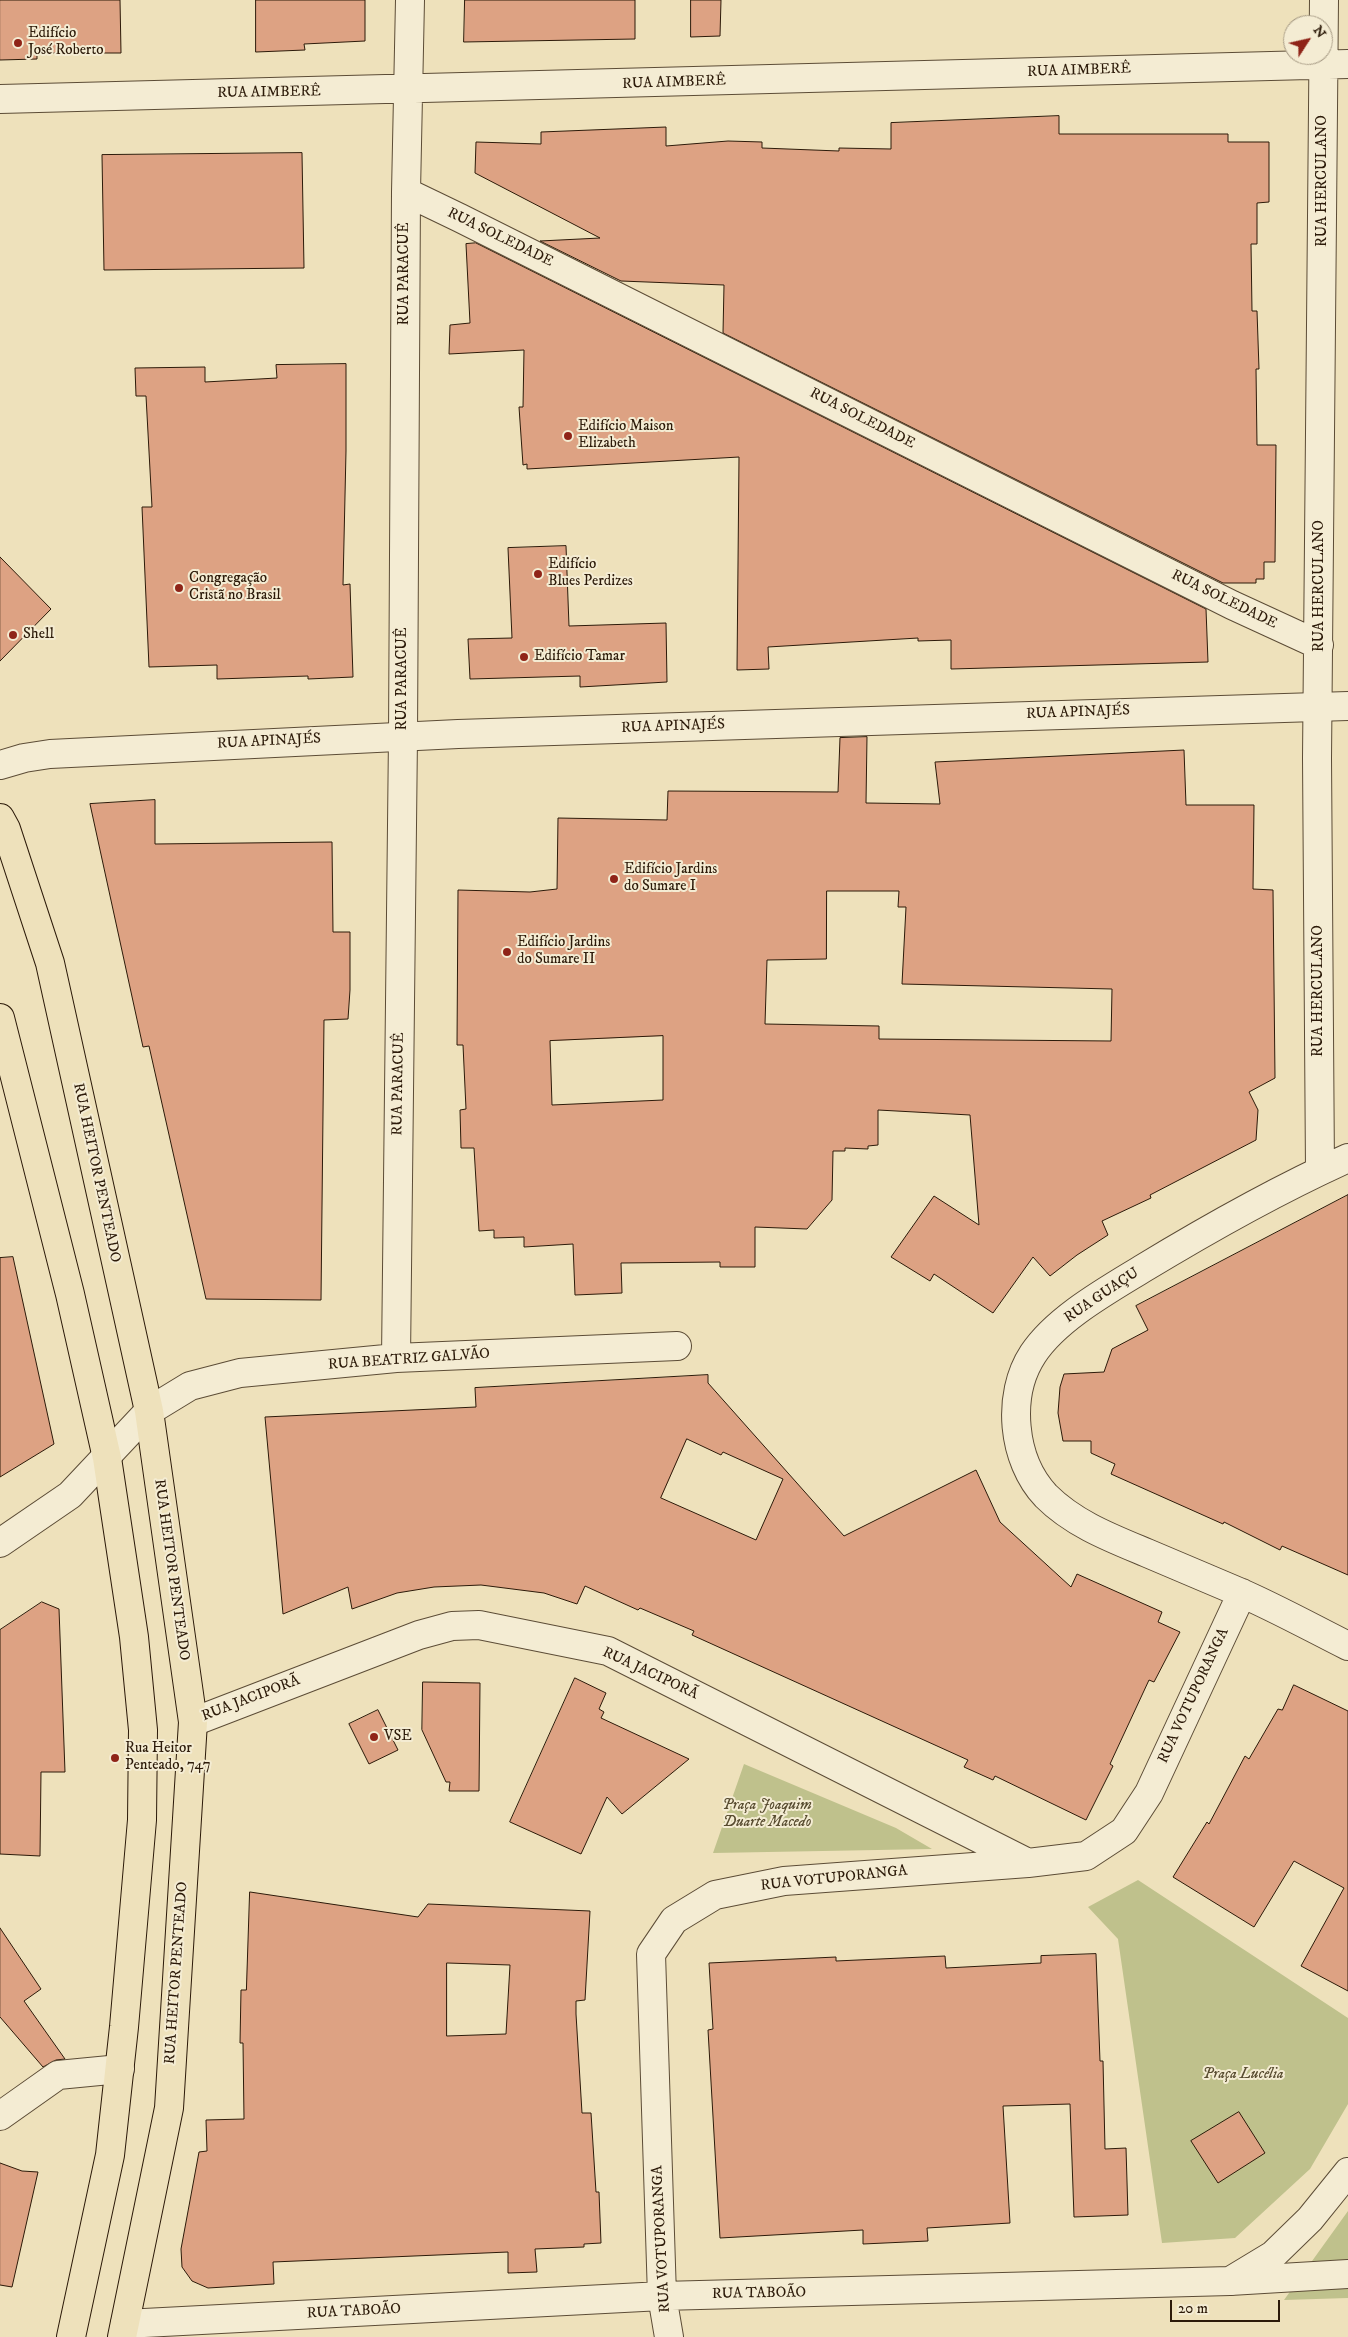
<!DOCTYPE html>
<meta charset="utf-8">
<style>
body{margin:0}
#map{position:relative;width:1348px;height:2337px;overflow:hidden;background:#eee1bb;font-family:"IM FELL DW Pica",serif}
canvas{display:block}
.north{position:absolute;left:1283px;top:15px;width:50px;height:50px;box-sizing:border-box;background:#f4ecd3;border:1px solid #a49882;border-radius:50%;rotate:55deg;font-size:14px;font-weight:700;line-height:20px;text-align:center;color:#2c1a09}
.north::after{content:'';display:block;margin:auto;width:18px;height:22px;background:#8f2418;clip-path:polygon(50% 0,100% 100%,50% 72%,0 100%)}
.scale{position:absolute;left:1170px;top:2300px;width:110px;height:22px;box-sizing:border-box;border:2px solid #2c1a09;border-top:0;padding-left:6px;font-size:15px;line-height:18px;white-space:nowrap;color:#2c1a09;-webkit-text-stroke:4px #f4ecd3;paint-order:stroke}
</style>
<div id="map">
<canvas width="1348" height="2337"></canvas>
<div class="north">N</div>
<div class="scale">20 m</div>
</div>
<script>
const context = document.querySelector('canvas').getContext('2d');
context.lineJoin = 'round';
function fillPath(path, color) {
  context.fillStyle = color;
  context.fill(path, 'evenodd');
}
function stroke(path, color, width, dash) {
  context.strokeStyle = color;
  context.lineWidth = width;
  context.lineCap = dash ? 'butt' : 'round';
  context.setLineDash(dash || []);
  context.stroke(path);
}
function drawText(font, color, halo, rows, align = 'center') {
  context.font = font + ' "IM FELL DW Pica",serif';
  context.lineWidth = 4;
  context.setLineDash([]);
  context.textBaseline = 'middle';
  context.strokeStyle = halo;
  context.fillStyle = color;
  for (const [text, x, y, turn = 0] of rows) {
    context.save();
    context.translate(x, y);
    context.rotate((+turn || 0) * Math.PI / 180);
    context.textAlign = isNaN(turn) ? turn : align;
    if (halo) context.strokeText(text, 0, 0);
    context.fillText(text, 0, 0);
    context.restore();
  }
}
const green = new Path2D(`
 M744 1764 896 1828 932 1849 713 1853Z
 M1138 1880 1348 2018V2104L1310 2169 1235 2238 1162 2243 1118 1939 1088 1907Z
 M1348 2211V2298L1284 2300Z`);
const building = new Path2D(`
 M0 0H120L121 53H37V59L0 60Z
 M256 0H365V41L304 44 305 50 256 52Z
 M465 0H635V39L464 42Z
 M691 0H721L720 36 691 37Z
 M1059 116V134H1228V142H1269V202L1257 203V244H1251L1252 311H1257L1259 369H1256L1257 445H1276L1275 562H1264V579H1256V583H1223L723 333 724 285 621 281 540 241 600 238 475 173 476 142 541 144V132L666 127V146L728 141 762 142V148L839 151V148L891 149V123Z
 M302 153 304 268 104 270 102 155Z
 M476 243 1206 609 1208 662 951 669V640L918 641V638L768 647 769 669 737 670 739 457 527 469V464L523 465 519 407H523L524 350 449 354 450 325 470 323 466 244Z
 M346 364V451L343 585 350 584 353 677 308 679V676L217 679V665L149 667 142 507H152L146 396H136L135 368 205 367V382L277 378 276 365Z
 M566 546 569 626 666 623 667 682 580 687V676L470 679 468 639 512 638 508 548Z
 M0 557 51 609 0 661Z
 M867 737 866 803 940 804 935 762 1184 750 1186 805H1254L1253 889 1273 890 1275 1078 1249 1092 1258 1110 1256 1140 1150 1195 1151 1198 1102 1221 1108 1235 1077 1255 1050 1276 1033 1257 993 1313 934 1274 930 1281 891 1257 934 1196 979 1225 970 1115 878 1110V1145L868 1146V1149L845 1148V1151H833L832 1200 807 1229 755 1227V1267H720V1262L621 1263 622 1293 575 1295 573 1244 524 1247V1237L494 1238V1230L479 1231 474 1148H461L460 1110 466 1109 463 1045H457L458 890 530 892 557 889 558 818 667 820 668 791 838 792 840 738ZM827 891H899L898 907H906L902 984 1112 989 1111 1041 879 1039V1026L765 1024 767 960 826 959ZM663 1036V1100L552 1105 550 1041Z
 M155 800V844L332 842 333 932H350V990L348 1019 324 1020 321 1300 206 1299 149 1046 143 1047 90 804Z
 M1348 1195V1575L1282 1546 1280 1550 1224 1522 1223 1524 1111 1474 1115 1464 1091 1453V1441H1063L1058 1413 1060 1387 1064 1374 1104 1372 1112 1349 1148 1330 1136 1306Z
 M13 1257 54 1444 0 1477V1258Z
 M708 1375V1383L844 1536 976 1470 1000 1522 1071 1587 1077 1574 1162 1612 1158 1622 1180 1632 1154 1682 1149 1680 1110 1764 1113 1766 1086 1820 995 1776 993 1780 964 1767 968 1760 692 1635 694 1631 640 1608 638 1610 585 1586 577 1604 544 1593 481 1585 434 1587 397 1593 352 1609 348 1587 283 1614 265 1417 476 1407 475 1388ZM687 1439 721 1455 723 1452 783 1479 756 1540 661 1498Z
 M42 1602 59 1609 65 1772H41L40 1856 0 1854V1630Z
 M575 1678 606 1693 599 1709 604 1712 601 1718 689 1759 622 1814 607 1797 581 1854 510 1822Z
 M423 1682 480 1683 479 1791H449L450 1782H446L422 1730Z
 M1294 1685 1348 1711V1991L1301 1966 1344 1888 1294 1861 1254 1927 1173 1877 1207 1822 1209 1824 1245 1756 1249 1759 1278 1709 1282 1710Z
 M378 1710 398 1750 369 1764 349 1724Z
 M250 1892 418 1917 428 1904 590 1911 585 2000 576 2001V2014L582 2113H591L596 2192H599L601 2243 584 2244V2247L535 2249 537 2272 508 2273V2252L273 2262 274 2284 208 2288 192 2281 182 2267 181 2249 199 2152 207 2151 206 2120 244 2119 243 2043H240L241 1990H246ZM447 1963 510 1965 506 2034 447 2036Z
 M0 1928 41 1989 24 2001 65 2059 56 2060 43 2067 0 2017Z
 M1096 1954 1100 2061H1103L1105 2149 1126 2148 1128 2215 1074 2217 1070 2104 1003 2106 1010 2223 927 2228 928 2241 863 2244V2230L720 2238 708 2030 713 2029 709 1963 836 1957V1961L945 1956 946 1968 1041 1963V1956Z
 M1239 2112 1265 2153 1218 2183 1191 2141Z
 M0 2163 22 2171 38 2172 12 2287 0 2285Z`);
const pedestrian = new Path2D(`
 M1230 2281 1348 2274`);
const minor = new Path2D(`
 M0 99 1348 64
 M406 192 460 218 1232 605 1319 645
 M1348 1158C1277 1190 1208 1229 1142 1269 1106 1291 1056 1319 1033 1354 1006 1395 1012 1460 1046 1496 1074 1524 1111 1538 1147 1553 1178 1566 1208 1579 1239 1592 1276 1608 1312 1628 1348 1646
 M1320 1171 1317 758 1324 0
 M396 1358 403 736 406 192 410 0
 M149 1411 190 1386 240 1373 396 1358 677 1346
 M193 1722 419 1635 452 1626 479 1625 608 1651 1028 1863
 M0 2116 58 2075 120 2069
 M125 2324 662 2296 1230 2281 1273 2255 1310 2219 1348 2172
 M669 2337 662 2296 651 1954 674 1920 715 1895 784 1881 1028 1863 1086 1856 1124 1831 1149 1793 1242 1593`);
const tertiary = new Path2D(`
 M0 765 24 758 50 754 458 734 1348 706
 M0 1543 70 1495 149 1411`);
const primary = new Path2D(`
 M0 818 6 829 50 963 149 1411 193 1722 169 2108 122 2337
 M0 1018 70 1294 107 1458 134 1637 143 1730 142 1820 124 2027 110 2155 71 2337`);
const markers = [
 [18,43,5,"#8f2418"],
 [568,436,5,"#8f2418"],
 [538,574,5,"#8f2418"],
 [179,588,5,"#8f2418"],
 [13,635,5,"#8f2418"],
 [524,657,5,"#8f2418"],
 [614,879,5,"#8f2418"],
 [507,952,5,"#8f2418"],
 [374,1737,5,"#8f2418"],
 [115,1758,5,"#8f2418"]
];
const poiNames = [
 ["Edifício",28,34],
 ["José Roberto",28,51],
 ["Edifício Maison",578,427],
 ["Elizabeth",578,444],
 ["Edifício",548,565],
 ["Blues Perdizes",548,582],
 ["Congregação",189,579],
 ["Cristã no Brasil",189,596],
 ["Shell",23,635],
 ["Edifício Tamar",534,657],
 ["Edifício Jardins",624,870],
 ["do Sumare I",624,887],
 ["Edifício Jardins",517,943],
 ["do Sumare II",517,960],
 ["VSE",384,1737],
 ["Rua Heitor",125,1749],
 ["Penteado, 747",125,1766]
];
const streetNames = [
 ["RUA AIMBERÊ",1079,71,-2],
 ["RUA AIMBERÊ",674,83,-2],
 ["RUA AIMBERÊ",269,93,-1],
 ["RUA HERCULANO",1323,181,-90],
 ["RUA SOLEDADE",500,238,26],
 ["RUA PARACUÊ",405,274,-90],
 ["RUA SOLEDADE",862,419,27],
 ["RUA HERCULANO",1320,586,-90],
 ["RUA SOLEDADE",1224,600,26],
 ["RUA PARACUÊ",403,679,-90],
 ["RUA APINAJÉS",1078,713,-2],
 ["RUA APINAJÉS",673,727,-2],
 ["RUA APINAJÉS",269,742,-3],
 ["RUA HERCULANO",1319,991,-90],
 ["RUA PARACUÊ",399,1084,-89],
 ["RUA HEITOR PENTEADO",96,1173,78],
 ["RUA GUAÇU",1102,1296,-34],
 ["RUA BEATRIZ GALVÃO",409,1360,-4],
 ["RUA HEITOR PENTEADO",171,1570,82],
 ["RUA JACIPORÃ",650,1674,25],
 ["RUA VOTUPORANGA",1194,1696,-65],
 ["RUA JACIPORÃ",251,1699,-21],
 ["RUA VOTUPORANGA",834,1879,-6],
 ["RUA HEITOR PENTEADO",177,1973,-86],
 ["RUA VOTUPORANGA",662,2239,-93],
 ["RUA TABOÃO",759,2294,-1],
 ["RUA TABOÃO",354,2312,-3]
];
const parkNames = [
 ["Praça Joaquim",767,1806],
 ["Duarte Macedo",767,1823],
 ["Praça Lucélia",1243,2075]
];
fillPath(green, '#bfc18c');
fillPath(building, '#dda283');
stroke(building, '#2c1a09', 1);
stroke(pedestrian, '#5c4c36', 30);
stroke(minor, '#5c4c36', 30);
stroke(tertiary, '#5c4c36', 30);
stroke(primary, '#2c1a09', 30);
stroke(pedestrian, '#f4ecd3', 28);
stroke(minor, '#f4ecd3', 28);
stroke(tertiary, '#f4ecd3', 28);
stroke(primary, '#eee1bb', 28);
for (const [x, y, r, color] of markers) {
  const dot = new Path2D();
  dot.arc(x, y, r, 0, 2 * Math.PI);
  context.fillStyle = color;
  context.fill(dot);
  stroke(dot, '#f4ecd3', 2);
}
drawText('15px', '#2c1a09', '#f4ecd3', poiNames, 'left');
drawText('15px', '#2c1a09', '#f4ecd3', streetNames);
drawText('italic 15px', '#584c30', '#f4ecd3', parkNames);
</script>
